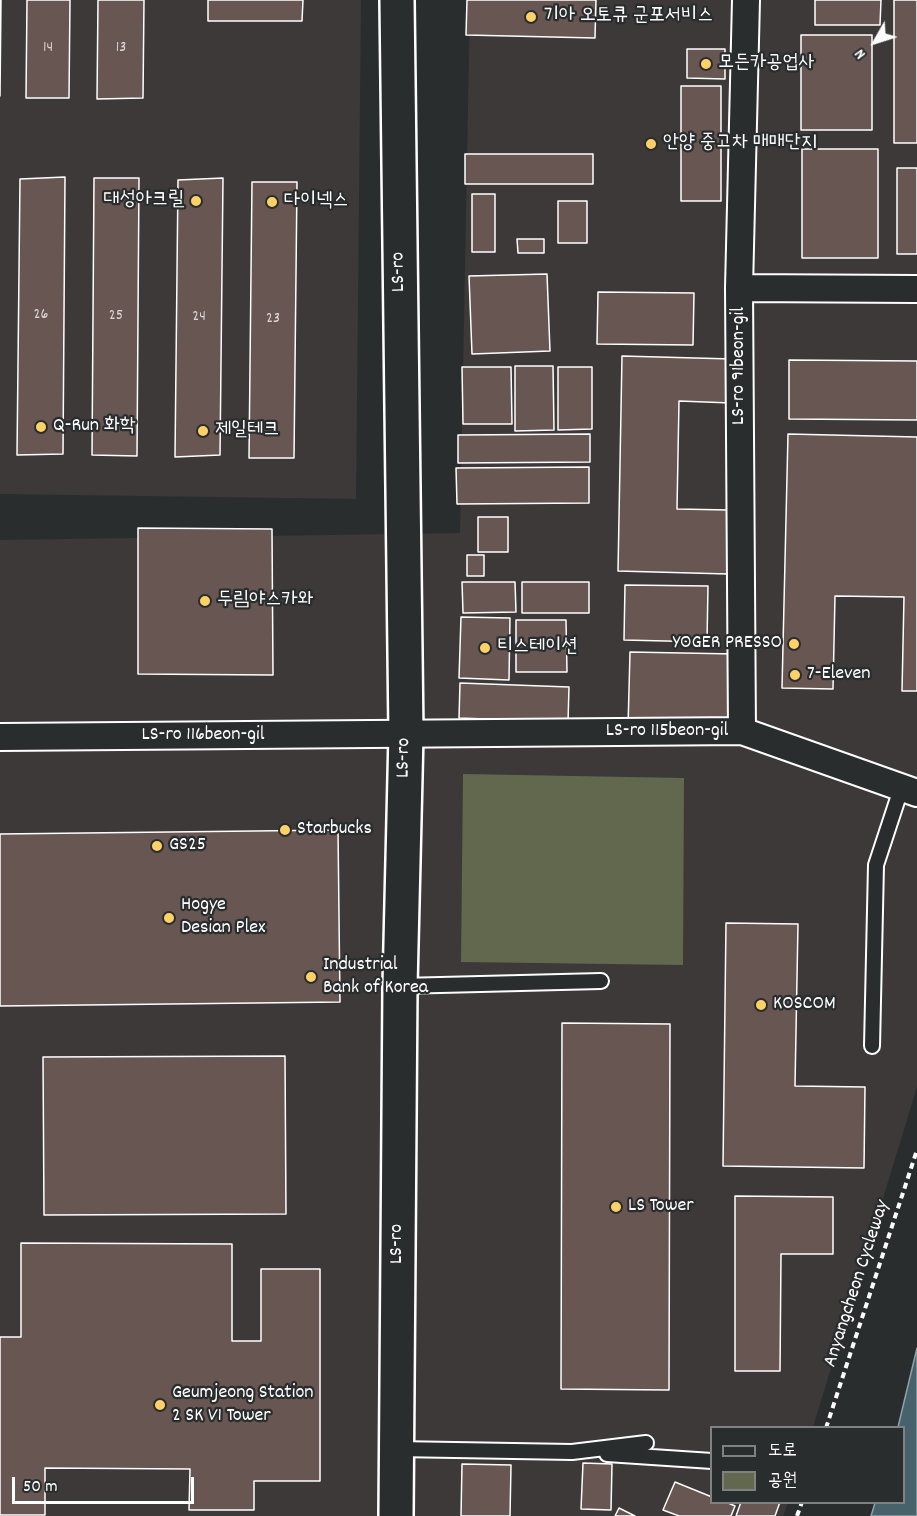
<!DOCTYPE html>
<meta charset="utf-8">
<style>
body{margin:0}
#map{position:relative;width:917px;height:1516px;overflow:hidden;background:#2a2d2e;font-family:Dekko,"Poor Story",sans-serif}
canvas{display:block}
.legend{position:absolute;left:710px;top:1426px;width:195px;height:78px;box-sizing:border-box;background:#2a2d2e;border:2px solid #7f8182;margin:0;padding:8px 10px;list-style:none;font-size:18px;color:#fff}
.legend li{display:flex;align-items:center;gap:12px;height:30px}
.legend b{width:30px;border:2px solid #7f8182}
.north{position:absolute;left:845px;top:12px;width:60px;height:60px;-webkit-text-stroke:4px #2a2d2e;paint-order:stroke;rotate:231deg;font-size:16px;font-weight:700;line-height:24px;text-align:center;color:#fff}
.north::after{content:'';display:block;margin:auto;width:21px;height:27px;background:#fff;clip-path:polygon(50% 0,100% 100%,50% 72%,0 100%)}
.scale{position:absolute;left:12px;top:1477px;width:182px;height:27px;box-sizing:border-box;border:3px solid #fff;border-top:0;padding-left:8px;font-size:18px;line-height:21px;white-space:nowrap;color:#fff;-webkit-text-stroke:4px #2a2d2e;paint-order:stroke}
</style>
<div id="map">
<canvas width="917" height="1516"></canvas>
<ul class="legend">
<li><b style="height:8px;background:#2a2d2e"></b>도로</li>
<li><b style="height:16px;background:#62684e"></b>공원</li>
</ul>
<div class="north">N</div>
<div class="scale">50 m</div>
</div>
<script>
const context = document.querySelector('canvas').getContext('2d');
context.lineJoin = 'round';
function fillPath(path, color) {
  context.fillStyle = color;
  context.fill(path, 'evenodd');
}
function stroke(path, color, width, dash) {
  context.strokeStyle = color;
  context.lineWidth = width;
  context.lineCap = dash ? 'butt' : 'round';
  context.setLineDash(dash || []);
  context.stroke(path);
}
function drawText(font, color, halo, rows, align = 'center') {
  context.font = font + ' Dekko,"Poor Story",sans-serif';
  context.lineWidth = 4.5;
  context.setLineDash([]);
  context.textBaseline = 'middle';
  context.strokeStyle = halo;
  context.fillStyle = color;
  for (const [text, x, y, turn = 0] of rows) {
    context.save();
    context.translate(x, y);
    context.rotate((+turn || 0) * Math.PI / 180);
    context.textAlign = isNaN(turn) ? turn : align;
    if (halo) context.strokeText(text, 0, 0);
    context.fillText(text, 0, 0);
    context.restore();
  }
}
const built = new Path2D(`
 M0 0H361L356 499 0 494Z
 M470 0H917V1087L813 1427 712 1428V1502L788 1503 783 1516H0V540L460 533Z`);
const green = new Path2D(`
 M463 774 684 778 683 965 461 962Z`);
const water = new Path2D(`
 M917 1348V1516H871L875 1503 904 1502V1428L898 1427Z`);
const building = new Path2D(`
 M0 0H1L0 96Z
 M27 0H70L69 98H26Z
 M98 0H144L143 98 97 99Z
 M208 0H303L302 21H208Z
 M467 0H596L595 38 466 35Z
 M815 0H881L880 25H815Z
 M894 0H917V143H894Z
 M801 35H872V130H801Z
 M687 49H725V79L687 78Z
 M681 86H721V201H681Z
 M802 149H878V258H802Z
 M465 154H593V184H465Z
 M897 168H917V254H897Z
 M65 177 63 454 17 455 20 179Z
 M94 178H139L137 456 92 455Z
 M223 178 220 455 175 457 178 180Z
 M252 182H297L294 458H249Z
 M472 194H495V252H472Z
 M558 201H587V243H558Z
 M517 239H544V253H518Z
 M547 274 550 351 472 354 469 276Z
 M598 292 694 293 693 345 597 344Z
 M622 356 732 359 731 403 679 401 677 509 729 510 728 574 618 571Z
 M789 360 917 361V420L789 419Z
 M515 366H553L554 430 515 431Z
 M462 367H511L512 424H463Z
 M558 367H592V429L558 430Z
 M590 434V462L458 463V435Z
 M788 434 917 437V691H902L904 597 835 596 833 689 782 688Z
 M589 467V503L457 504 456 468Z
 M478 517H508V552H478Z
 M138 528 272 529 273 675 138 674Z
 M467 555H484V576H467Z
 M462 582H515L516 612 463 613Z
 M522 582H589V613H522Z
 M625 585 708 586 707 642 624 640Z
 M461 617 510 618 509 680 459 678Z
 M516 620H566L567 672H516Z
 M630 652 735 654 734 730 628 727Z
 M460 683 569 687 568 722 459 718Z
 M338 830 340 1002 0 1006V834Z
 M726 923 798 924 795 1086 865 1087 864 1168 723 1166Z
 M562 1023 670 1024 669 1390 561 1389Z
 M285 1056 286 1214 44 1215 43 1057Z
 M735 1196 833 1197V1254H781L780 1371H735Z
 M21 1243 232 1244V1341H261V1269H320V1481H254V1510H189L190 1469 45 1468V1515H0V1337H21Z
 M583 1463 612 1464 611 1510 581 1509Z
 M462 1464 511 1465 510 1516H461Z
 M675 1482 712 1497V1502H726L735 1506 731 1516H679L663 1510Z
 M741 1502H780L775 1516H736Z
 M619 1508 635 1516H615Z`);
const path = new Path2D(`
 M826 1428 917 1150
 M797 1516 802 1502`);
const service = new Path2D(`
 M400 986 601 981
 M872 1046 876 865 901 789
 M396 1449 572 1452 646 1443
 M607 1454 712 1461`);
const minor = new Path2D(`
 M739 288 917 289
 M742 731 739 288 746 0
 M0 737 742 731 917 793`);
const tertiary = new Path2D(`
 M396 1516 400 986 406 734 397 0`);
const markers = [
 [531,17,6,"#ffd166"],
 [706,64,6,"#ffd166"],
 [651,144,6,"#ffd166"],
 [196,201,6,"#ffd166"],
 [272,202,6,"#ffd166"],
 [41,427,6,"#ffd166"],
 [203,431,6,"#ffd166"],
 [205,601,6,"#ffd166"],
 [794,644,6,"#ffd166"],
 [485,648,6,"#ffd166"],
 [795,675,6,"#ffd166"],
 [285,830,6,"#ffd166"],
 [157,846,6,"#ffd166"],
 [169,918,6,"#ffd166"],
 [311,977,6,"#ffd166"],
 [761,1005,6,"#ffd166"],
 [616,1207,6,"#ffd166"],
 [160,1405,6,"#ffd166"]
];
const numberNames = [
 ["14",48,49],
 ["13",121,49],
 ["26",41,316],
 ["25",116,317],
 ["24",199,318],
 ["23",273,320]
];
const poiNames = [
 ["기아 오토큐 군포서비스",543,17],
 ["모든카공업사",718,64],
 ["안양 중고차 매매단지",663,144],
 ["대성아크릴",184,201,"right"],
 ["다이넥스",284,202],
 ["Q-Run 화학",53,427],
 ["제일테크",215,431],
 ["두림야스카와",217,601],
 ["YOGER PRESSO",782,644,"right"],
 ["티스테이션",497,648],
 ["7-Eleven",807,675],
 ["Starbucks",297,830],
 ["GS25",169,846],
 ["Hogye",181,906],
 ["Desian Plex",181,929],
 ["Industrial",323,966],
 ["Bank of Korea",323,989],
 ["KOSCOM",773,1005],
 ["LS Tower",628,1207],
 ["Geumjeong Station",172,1394],
 ["2 SK V1 Tower",172,1417]
];
const streetNames = [
 ["LS-ro",400,272,-91],
 ["LS-ro 91beon-gil",740,366,-90],
 ["LS-ro 115beon-gil",667,732],
 ["LS-ro 116beon-gil",203,736],
 ["LS-ro",405,758,-89],
 ["LS-ro",398,1244,-90],
 ["Anyangcheon Cycleway",858,1284,-72]
];
fillPath(built, '#3c3938');
fillPath(green, '#62684e');
fillPath(water, '#48626c');
stroke(water, '#91a1a7', 1.5);
fillPath(building, '#675651');
stroke(building, '#fff', 1.5);
stroke(service, '#fff', 18);
stroke(minor, '#fff', 30);
stroke(tertiary, '#fff', 38);
stroke(path, '#fff', 4, [6, 4.5]);
stroke(service, '#2a2d2e', 14);
stroke(minor, '#2a2d2e', 26);
stroke(tertiary, '#2a2d2e', 33);
for (const [x, y, r, color] of markers) {
  const dot = new Path2D();
  dot.arc(x, y, r, 0, 2 * Math.PI);
  context.fillStyle = color;
  context.fill(dot);
  stroke(dot, '#2a2d2e', 2);
}
drawText('16px', '#d9d5d4', null, numberNames);
drawText('20px', '#fff', '#2a2d2e', poiNames, 'left');
drawText('20px', '#fff', '#2a2d2e', streetNames);
</script>
